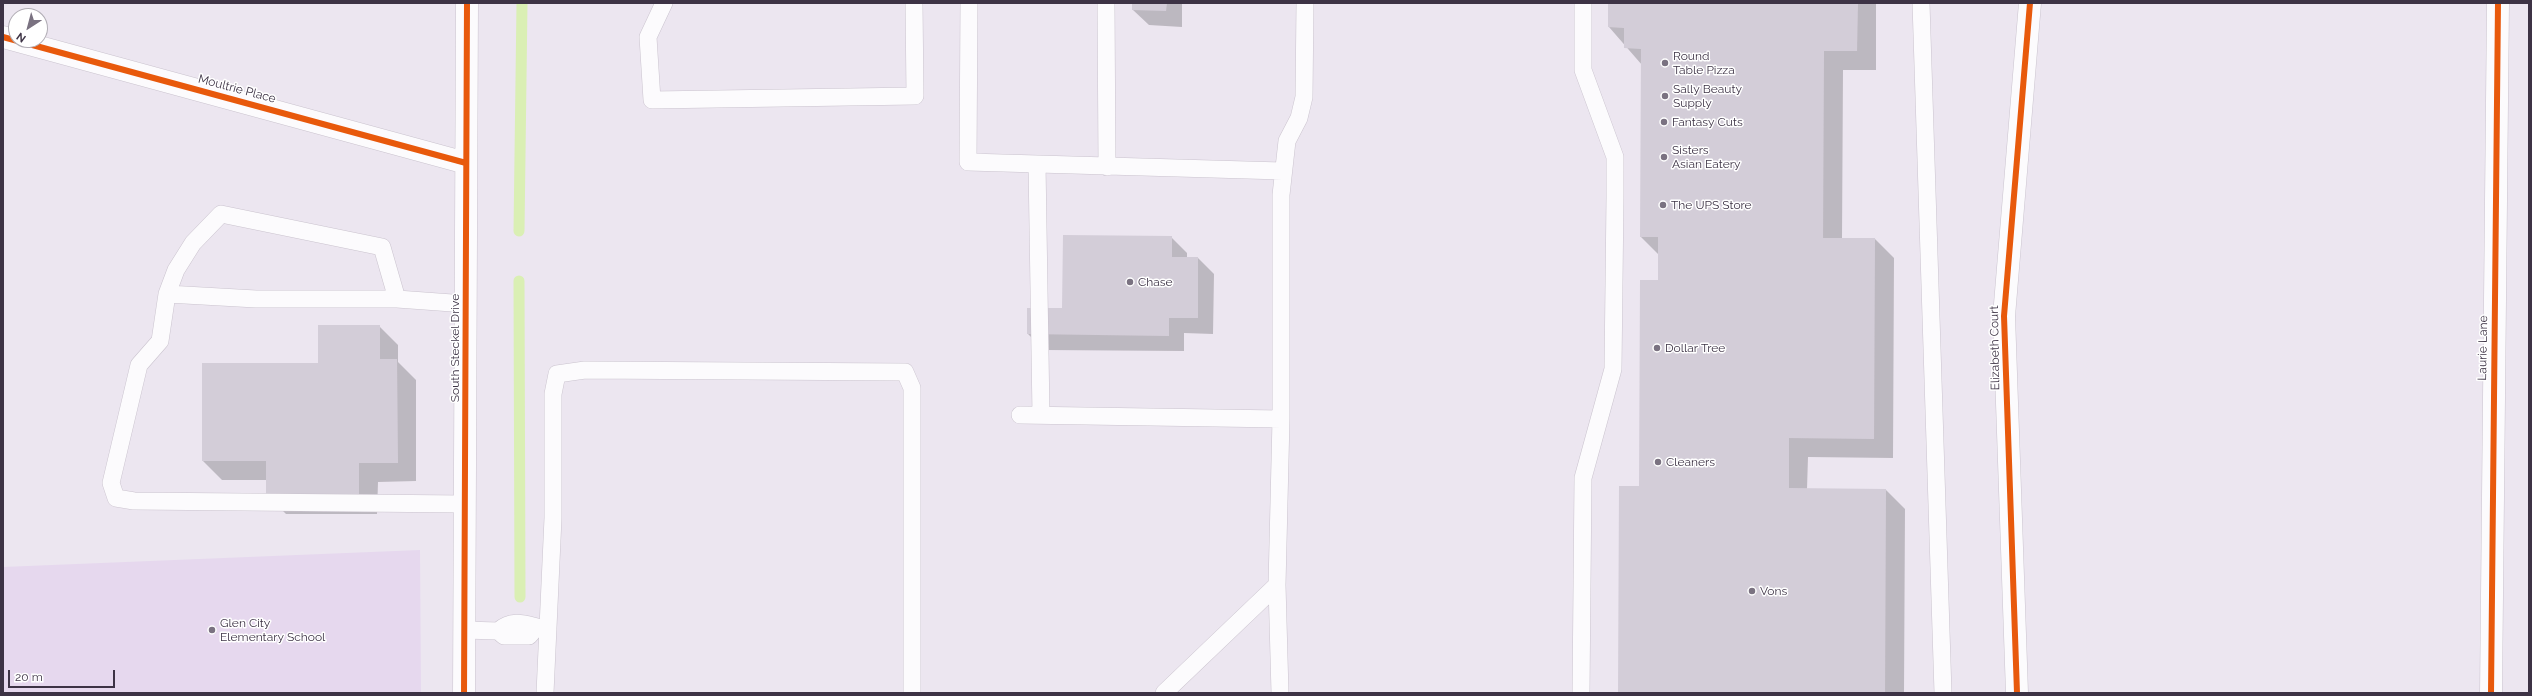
<!DOCTYPE html>
<style>
body{margin:0}
#map{position:relative;width:2532px;height:696px;overflow:hidden;background:#ece6f0;font-family:Raleway,sans-serif}
canvas{display:block}
.frame{position:absolute;inset:0;border:4px solid #3d3345;pointer-events:none}
.north{position:absolute;left:8px;top:8px;width:40px;height:40px;box-sizing:border-box;background:#fff;border:1px solid #b1adb5;border-radius:50%;rotate:216deg;font-size:11px;font-weight:700;line-height:16px;text-align:center;color:#3d3345}
.north::after{content:'';display:block;margin:auto;width:14px;height:18px;background:#7a7281;clip-path:polygon(50% 0,100% 100%,50% 72%,0 100%)}
.scale{position:absolute;left:8px;top:670px;width:107px;height:18px;box-sizing:border-box;border:2px solid #3d3345;border-top:0;padding-left:5px;font-size:12px;line-height:14px;white-space:nowrap;color:#3d3345;-webkit-text-stroke:3px #fff;paint-order:stroke}
</style>
<div id="map">
<canvas width="2532" height="696"></canvas>
<div class="frame"></div>
<div class="north">N</div>
<div class="scale">20 m</div>
</div>
<script>
const context = document.querySelector('canvas').getContext('2d');
context.lineJoin = 'round';
function fillPath(path, color) {
  context.fillStyle = color;
  context.fill(path, 'evenodd');
}
function stroke(path, color, width, dash) {
  context.strokeStyle = color;
  context.lineWidth = width;
  context.lineCap = dash ? 'butt' : 'round';
  context.setLineDash(dash || []);
  context.stroke(path);
}
function drawText(font, color, halo, rows, align = 'center') {
  context.font = font + ' Raleway,sans-serif';
  context.lineWidth = 3;
  context.setLineDash([]);
  context.textBaseline = 'middle';
  context.strokeStyle = halo;
  context.fillStyle = color;
  for (const [text, x, y, turn = 0] of rows) {
    context.save();
    context.translate(x, y);
    context.rotate((+turn || 0) * Math.PI / 180);
    context.textAlign = isNaN(turn) ? turn : align;
    if (halo) context.strokeText(text, 0, 0);
    context.fillText(text, 0, 0);
    context.restore();
  }
}
const education = new Path2D(`
 M420 550 421 693H3V567Z`);
const shadow = new Path2D(`
 M1133 3H1182V27L1149 25 1133 10Z
 M1609 3H1876V70H1843L1842 239H1875L1894 258 1893 458 1808 457 1807 489 1886 490 1905 509 1904 693H1619L1659 281V255L1641 237 1642 65 1609 27Z
 M1171 237 1187 253V258H1198L1214 274 1213 334 1184 333V351L1044 350 1028 334Z
 M379 326 398 345V362L416 380V481L378 482 377 514H286L267 495V480H222L203 461 319 364Z`);
const stream = new Path2D(`
 M519 231 522 3
 M519 281 520 597`);
const building = new Path2D(`
 M1132 3H1167L1166 11 1132 10Z
 M1608 3H1858L1857 51H1824L1823 238H1875L1874 439 1789 438V488L1886 489 1885 693H1618L1619 486H1639L1640 280H1658V237H1640L1641 49 1624 48V28L1608 27Z
 M1063 235 1172 236V257H1198V318H1169V336L1027 334V308H1062Z
 M318 325H380V359H397L398 463H359V495H266V461H202V363H318Z`);
const service = new Path2D(`
 M664 3 648 37 652 100 915 96 914 3
 M969 3 968 162 1282 171
 M1106 3 1107 167
 M1921 3 1943 693
 M1037 164 1041 415
 M167 294 256 299H397L466 304
 M397 299 382 247 221 214 193 243 176 270 167 294 160 341 139 365 111 483 116 498 134 501 465 504
 M1020 415 1281 419
 M464 630 498 631C515 616 530 627 548 629
 M498 631 504 636H529L536 628
 M545 693 553 518V394L557 374 585 370 905 372 912 388V693
 M1164 693 1277 585
 M1280 693 1277 585 1281 419V195L1287 141 1299 118 1304 97 1305 3
 M1581 693 1583 478 1613 369 1615 197V157L1583 70V3`);
const minor = new Path2D(`
 M3 37 466 163
 M464 693 467 3
 M2017 693 2004 316 2030 3
 M2491 693 2498 3`);
const cycleway = new Path2D(`
 M3 37 466 163
 M464 693 467 3
 M2017 693 2004 316 2030 3
 M2491 693 2498 3`);
const markers = [
 [1665,63,4,"#7a7281"],
 [1665,96,4,"#7a7281"],
 [1664,122,4,"#7a7281"],
 [1664,157,4,"#7a7281"],
 [1663,205,4,"#7a7281"],
 [1130,282,4,"#7a7281"],
 [1657,348,4,"#7a7281"],
 [1658,462,4,"#7a7281"],
 [1752,591,4,"#7a7281"],
 [212,630,4,"#7a7281"]
];
const poiNames = [
 ["Round",1673,56],
 ["Table Pizza",1673,70],
 ["Sally Beauty",1673,89],
 ["Supply",1673,103],
 ["Fantasy Cuts",1672,122],
 ["Sisters",1672,150],
 ["Asian Eatery",1672,164],
 ["The UPS Store",1671,205],
 ["Chase",1138,282],
 ["Dollar Tree",1665,348],
 ["Cleaners",1666,462],
 ["Vons",1760,591],
 ["Glen City",220,623],
 ["Elementary School",220,637]
];
const streetNames = [
 ["Moultrie Place",237,89,15],
 ["South Steckel Drive",455,348,-90],
 ["Elizabeth Court",1995,348,-91],
 ["Laurie Lane",2483,348,-89]
];
fillPath(education, '#e6d8ee');
fillPath(shadow, '#0003');
stroke(stream, '#daefb4', 11);
fillPath(building, '#d3cdd8');
stroke(service, '#cac3ce', 18);
stroke(minor, '#cac3ce', 23);
stroke(service, '#fcfbfd', 17);
stroke(minor, '#fcfbfd', 22);
stroke(cycleway, '#e8590c', 6);
for (const [x, y, r, color] of markers) {
  const dot = new Path2D();
  dot.arc(x, y, r, 0, 2 * Math.PI);
  context.fillStyle = color;
  context.fill(dot);
  stroke(dot, '#fff', 1.5);
}
drawText('12px', '#3d3345', '#fff', poiNames, 'left');
drawText('12px', '#3d3345', '#fff', streetNames);
</script>
